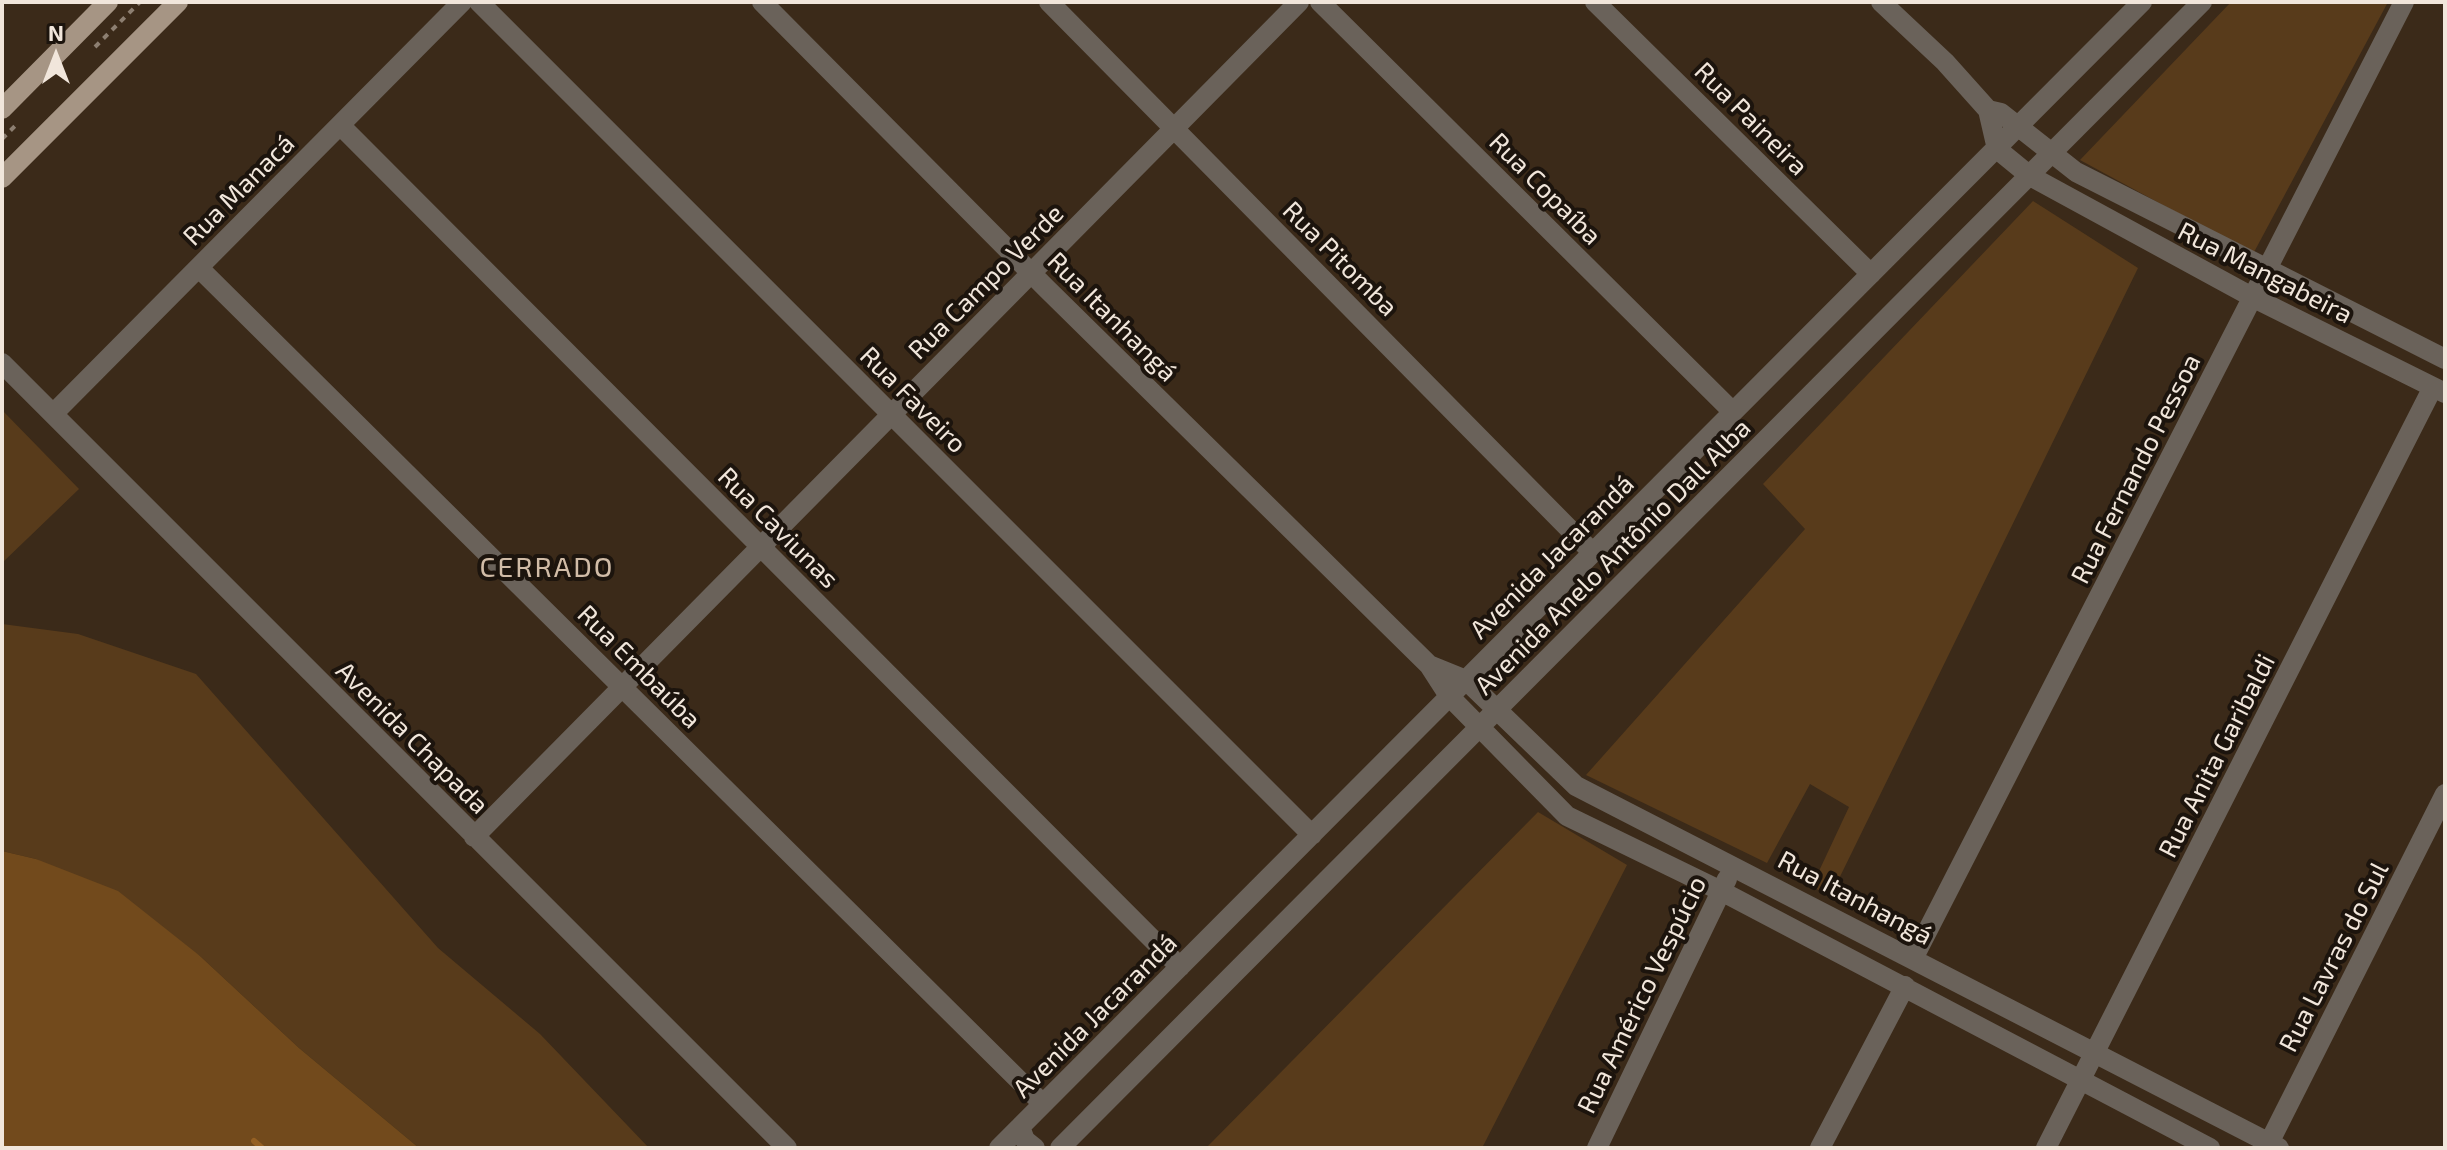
<!DOCTYPE html>
<meta charset="utf-8">
<style>
body{margin:0}
#map{position:relative;width:2447px;height:1150px;overflow:hidden;background:#3b2a19;font-family:"Exo 2",sans-serif}
canvas{display:block}
.frame{position:absolute;inset:0;border:4px solid #f1e6db;pointer-events:none}
.north{position:absolute;left:16px;top:16px;width:80px;height:80px;-webkit-text-stroke:6px #1c140d;paint-order:stroke;rotate:0deg;font-size:22px;font-weight:700;line-height:32px;text-align:center;color:#f1e6db}
.north::after{content:'';display:block;margin:auto;width:28px;height:36px;background:#f1e6db;clip-path:polygon(50% 0,100% 100%,50% 72%,0 100%)}
</style>
<div id="map">
<canvas width="2447" height="1150"></canvas>
<div class="frame"></div>
<div class="north">N</div>
</div>
<script>
const context = document.querySelector('canvas').getContext('2d');
context.lineJoin = 'round';
function fillPath(path, color) {
  context.fillStyle = color;
  context.fill(path, 'evenodd');
}
function stroke(path, color, width, dash) {
  context.strokeStyle = color;
  context.lineWidth = width;
  context.lineCap = dash ? 'butt' : 'round';
  context.setLineDash(dash || []);
  context.stroke(path);
}
function drawText(font, color, halo, rows, align = 'center') {
  context.font = font + ' "Exo 2",sans-serif';
  context.lineWidth = 8;
  context.setLineDash([]);
  context.textBaseline = 'middle';
  context.strokeStyle = halo;
  context.fillStyle = color;
  for (const [text, x, y, turn = 0] of rows) {
    context.save();
    context.translate(x, y);
    context.rotate((+turn || 0) * Math.PI / 180);
    context.textAlign = isNaN(turn) ? turn : align;
    if (halo) context.strokeText(text, 0, 0);
    context.fillText(text, 0, 0);
    context.restore();
  }
}
const green = new Path2D(`
 M2231 2H2388L2253 254 2080 160Z
 M2033 201 2138 268 1830 897 1812 886 1849 807 1810 784 1767 863 1586 775 1805 529 1763 484Z
 M2 410 79 489 2 563Z
 M2 624 78 634 196 674 438 948 540 1034 649 1148H419L299 1048 200 956 36 859 2 851Z
 M1538 812 1627 865 1482 1148H1206Z`);
const forest = new Path2D(`
 M2 851 36 859 118 891 200 956 299 1048 419 1148H2Z`);
const stream = new Path2D(`
 M254 1141 262 1148`);
const path = new Path2D(`
 M95 47 140 2
 M2 139 15 126`);
const minor = new Path2D(`
 M479 2 1312 835
 M762 2 1046 288 1429 665 1449 696 1567 816 1721 891 2210 1148
 M1049 2 1593 553
 M1320 2 1733 412
 M1595 2 1871 274
 M1881 2 1945 62 1988 110
 M1988 110 1997 149 2030 176 2254 298 2445 393
 M1988 110 2001 113 2076 172 2445 359
 M340 125 1180 967
 M199 268 1043 1104
 M2 363 787 1148
 M53 414 462 2
 M1429 665 1466 680 1576 786 2279 1148
 M474 837 1299 2
 M1913 959 2404 2
 M1020 1127 1025 1140 1035 1148
 M2269 1143 2445 794
 M999 1148 2142 2
 M1060 1148 2202 2
 M1597 1148 1727 879
 M1820 1148 1905 986
 M2046 1148 2433 387`);
const major = new Path2D(`
 M2 109 108 2
 M2 178 178 2`);
const streetNames = [
 ["Rua Paineira",1751,119,45],
 ["Rua Copaíba",1545,189,45],
 ["Rua Manacá",239,190,-45],
 ["Rua Pitomba",1340,259,45],
 ["Rua Mangabeira",2265,273,27],
 ["Rua Campo Verde",986,282,-45],
 ["Rua Itanhangá",1112,317,45],
 ["Rua Faveiro",913,400,45],
 ["Rua Fernando Pessoa",2136,469,-63],
 ["Rua Caviunas",778,528,45],
 ["Avenida Jacarandá",1552,557,-45],
 ["Avenida Anelo Antônio Dall Alba",1613,557,-45],
 ["Rua Embaúba",639,667,45],
 ["Avenida Chapada",412,738,45],
 ["Rua Anita Garibaldi",2217,756,-63],
 ["Rua Itanhangá",1855,898,28],
 ["Rua Lavras do Sul",2334,957,-63],
 ["Rua Américo Vespúcio",1642,995,-64],
 ["Avenida Jacarandá",1095,1016,-45]
];
const neighbourhoodNames = [
 ["CERRADO",547,568]
];
fillPath(green, '#583b1b');
fillPath(forest, '#724a1c');
stroke(stream, '#956023', 6);
stroke(path, '#8d7f71', 4, [6, 6]);
stroke(minor, '#6a625a', 20);
stroke(major, '#a69584', 20);
drawText('26px', '#f1e6db', '#1c140d', streetNames);
context.letterSpacing = '2px';
drawText('28px', '#d1bca7', '#1c140d', neighbourhoodNames);
context.letterSpacing = '0px';
</script>
